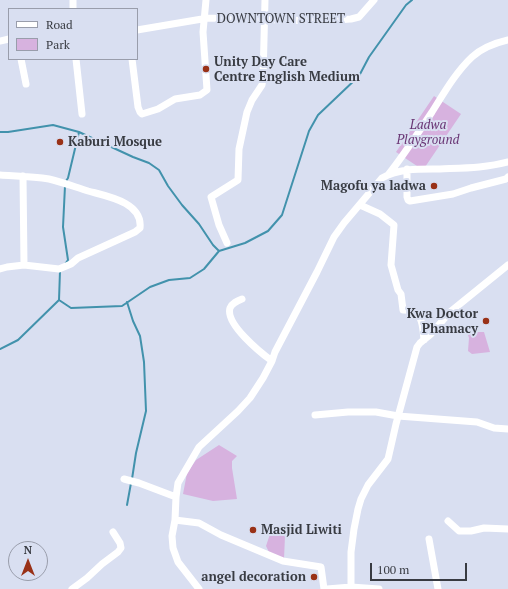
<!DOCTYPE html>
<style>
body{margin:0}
#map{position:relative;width:508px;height:589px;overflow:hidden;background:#d9dff1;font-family:"PT Serif",serif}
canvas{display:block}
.legend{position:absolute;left:8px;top:8px;width:130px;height:52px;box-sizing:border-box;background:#d9dff1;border:1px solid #999dab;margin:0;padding:5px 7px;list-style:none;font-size:12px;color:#383b42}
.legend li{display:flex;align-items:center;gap:8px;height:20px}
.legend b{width:20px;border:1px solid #999dab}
.north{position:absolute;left:8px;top:541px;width:40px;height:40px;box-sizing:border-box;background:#d9dff1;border:1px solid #999dab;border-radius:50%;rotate:0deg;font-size:11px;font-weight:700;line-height:16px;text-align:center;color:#383b42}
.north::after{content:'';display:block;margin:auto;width:14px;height:18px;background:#993117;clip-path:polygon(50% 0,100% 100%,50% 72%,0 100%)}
.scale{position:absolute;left:370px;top:563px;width:97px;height:18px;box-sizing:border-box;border:2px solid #383b42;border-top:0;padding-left:5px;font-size:12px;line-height:14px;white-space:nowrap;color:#383b42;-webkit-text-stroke:3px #d9dff1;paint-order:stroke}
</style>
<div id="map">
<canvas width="508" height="589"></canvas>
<ul class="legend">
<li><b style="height:5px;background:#fff"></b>Road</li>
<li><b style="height:11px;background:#d7b2df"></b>Park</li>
</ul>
<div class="north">N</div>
<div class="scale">100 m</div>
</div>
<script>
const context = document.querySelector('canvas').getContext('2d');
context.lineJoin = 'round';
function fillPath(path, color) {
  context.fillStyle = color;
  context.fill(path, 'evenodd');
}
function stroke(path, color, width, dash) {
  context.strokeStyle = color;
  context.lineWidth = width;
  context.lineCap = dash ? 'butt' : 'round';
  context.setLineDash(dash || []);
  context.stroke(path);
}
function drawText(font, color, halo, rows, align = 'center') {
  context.font = font + ' "PT Serif",serif';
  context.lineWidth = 4;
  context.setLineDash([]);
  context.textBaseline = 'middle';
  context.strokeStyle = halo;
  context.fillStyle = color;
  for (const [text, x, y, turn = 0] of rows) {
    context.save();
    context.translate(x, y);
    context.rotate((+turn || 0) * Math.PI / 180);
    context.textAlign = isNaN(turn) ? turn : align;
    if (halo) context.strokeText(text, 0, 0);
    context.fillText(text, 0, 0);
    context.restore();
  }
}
const green = new Path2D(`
 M434 96 461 114 423 170 396 152Z
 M467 332H484L490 352 472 354 468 351 469 338Z
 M219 445 237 456 232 461V468L237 499 213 501 183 494 187 473 196 460Z
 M270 534 285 536 284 559 272 558 266 546Z`);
const stream = new Path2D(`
 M0 132H8L53 125 79 132 133 157 149 163 159 170 168 186 182 205 199 224 213 245 219 251 245 243 268 231 282 215 309 131 318 115 359 76 369 57 406 5 412 0
 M66 181 68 178 79 132
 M65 186 63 227 68 260 65 264
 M59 300 71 308 122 306 150 287 169 280 190 278 204 269 219 251
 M127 302 133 321 140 336 144 362 146 411 136 453 132 479
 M0 349 18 340 59 300 60 271
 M127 505 131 483`);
const minor = new Path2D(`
 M73 0V9
 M137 30 208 18 324 21 351 19 359 17 374 0
 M0 41 9 39
 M21 59 26 84
 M76 59 82 114
 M132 59 138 107 140 112 142 114 158 109 175 99 200 95 207 90 203 32 206 0
 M407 169V197L408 200 410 201 453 194 471 188 506 179 508 177
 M0 175C16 176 33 176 49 179 62 182 75 187 88 191 106 196 143 202 140 228L135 232 78 258 71 264 59 269 24 265 7 267 0 269
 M388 175C404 155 418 133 432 112 444 93 456 72 472 57 482 48 495 43 508 40
 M23 176 24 265
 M360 205 380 214 394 225 391 265 398 290 401 294 403 310C406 310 410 310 413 311 423 315 423 331 424 340
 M227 243 219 225 211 197 238 180 239 149 247 112 252 100 262 85 263 79 265 0
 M242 299C237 301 232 303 230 308 225 324 261 353 272 361
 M315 415 348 412H376L398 416 477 422 494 428 508 429
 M124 479 139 483 176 497
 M175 520 199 523 221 535 283 561 321 567 324 589
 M448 521 459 531H471L484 528 508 529
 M429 539 438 589
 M351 587V552L354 529 358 509 361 499 368 485 388 459 396 424 417 347 420 343 431 334 450 312 508 265
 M72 589 87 578 102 564 118 552 121 548 120 543 113 532
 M199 589 178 562 173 548 172 536 175 520 176 497 178 483 199 447 238 411 250 398 263 378 272 361 275 352 317 272 334 237 344 223 382 178C400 168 420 169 440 169 463 168 486 168 508 162
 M327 589 351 587 379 589`);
const markers = [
 [206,69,4,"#993117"],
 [60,142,4,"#993117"],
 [434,186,4,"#993117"],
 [486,321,4,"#993117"],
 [253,530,4,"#993117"],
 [314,577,4,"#993117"]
];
const streetNames = [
 ["DOWNTOWN STREET",281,19]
];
const poiNames = [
 ["Unity Day Care",214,62],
 ["Centre English Medium",214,77],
 ["Kaburi Mosque",68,142],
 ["Magofu ya ladwa",426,186,"right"],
 ["Kwa Doctor",478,314,"right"],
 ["Phamacy",478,329,"right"],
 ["Masjid Liwiti",261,530],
 ["angel decoration",306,577,"right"]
];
const parkNames = [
 ["Ladwa",428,125],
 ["Playground",428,140]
];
fillPath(green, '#d7b2df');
stroke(stream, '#4292ac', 2);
stroke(minor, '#fff', 7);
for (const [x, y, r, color] of markers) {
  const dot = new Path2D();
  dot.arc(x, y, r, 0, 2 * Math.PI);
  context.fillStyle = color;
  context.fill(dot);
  stroke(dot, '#d9dff1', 1.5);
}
drawText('13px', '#383b42', '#d9dff1', streetNames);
drawText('bold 13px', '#383b42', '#d9dff1', poiNames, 'left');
drawText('italic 13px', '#693574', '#d9dff1', parkNames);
</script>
